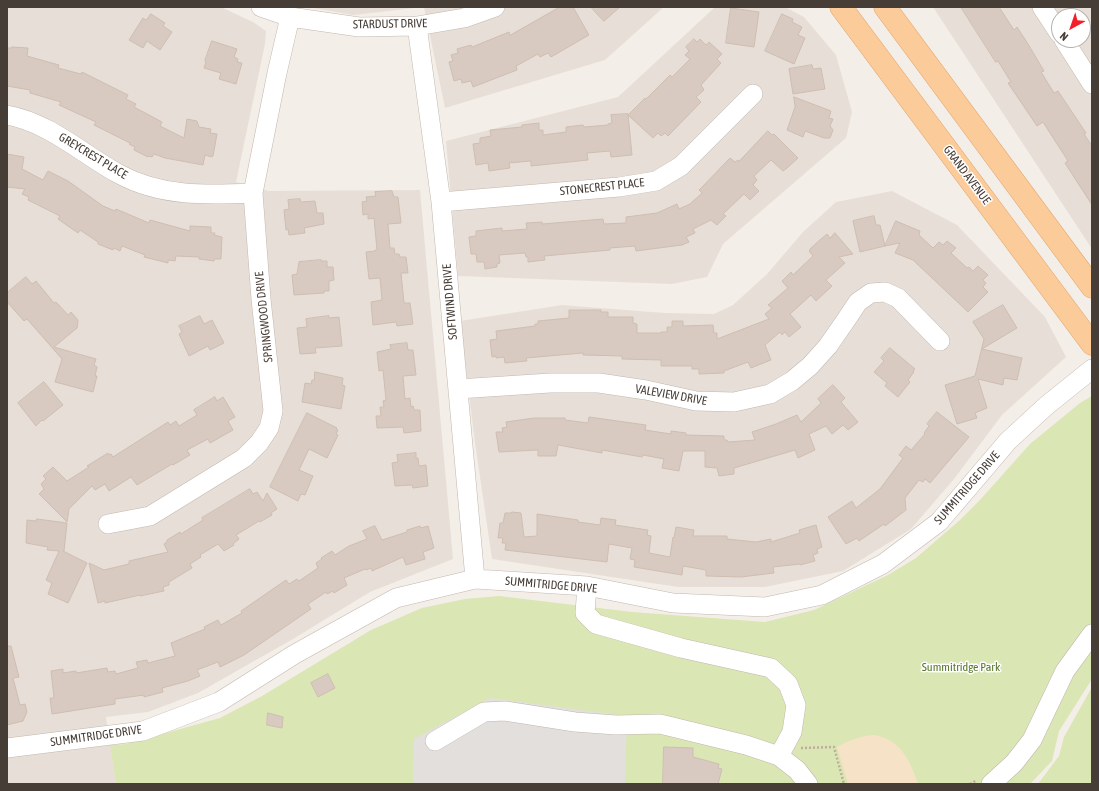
<!DOCTYPE html>
<style>
body{margin:0}
#map{position:relative;width:1099px;height:791px;overflow:hidden;background:#f4eee8;font-family:"Asap Condensed",sans-serif}
canvas{display:block}
.frame{position:absolute;inset:0;border:8px solid #473d37;pointer-events:none}
.north{position:absolute;left:1051px;top:8px;width:40px;height:40px;box-sizing:border-box;background:#fff;border:1px solid #b5b1af;border-radius:50%;rotate:220deg;font-size:11px;font-weight:700;line-height:16px;text-align:center;color:#473d37}
.north::after{content:'';display:block;margin:auto;width:14px;height:18px;background:#f3202c;clip-path:polygon(50% 0,100% 100%,50% 72%,0 100%)}
</style>
<div id="map">
<canvas width="1099" height="791"></canvas>
<div class="frame"></div>
<div class="north">N</div>
</div>
<script>
const context = document.querySelector('canvas').getContext('2d');
context.lineJoin = 'round';
function fillPath(path, color) {
  context.fillStyle = color;
  context.fill(path, 'evenodd');
}
function stroke(path, color, width, dash) {
  context.strokeStyle = color;
  context.lineWidth = width;
  context.lineCap = dash ? 'butt' : 'round';
  context.setLineDash(dash || []);
  context.stroke(path);
}
function drawText(font, color, halo, rows, align = 'center') {
  context.font = font + ' "Asap Condensed",sans-serif';
  context.lineWidth = 3;
  context.setLineDash([]);
  context.textBaseline = 'middle';
  context.strokeStyle = halo;
  context.fillStyle = color;
  for (const [text, x, y, turn = 0] of rows) {
    context.save();
    context.translate(x, y);
    context.rotate((+turn || 0) * Math.PI / 180);
    context.textAlign = isNaN(turn) ? turn : align;
    if (halo) context.strokeText(text, 0, 0);
    context.fillText(text, 0, 0);
    context.restore();
  }
}
const residential = new Path2D(`
 M7 7H221L253 22 266 31 265 44 236 182 269 191 420 190 453 559 370 592 293 639 198 693 148 712 106 717 116 784H7Z
 M308 7H664L605 60 445 108 424 7 353 15Z
 M715 7H785L804 17 836 55 852 112 846 138 723 244 707 277 672 284 458 276 446 141 618 97Z
 M933 7H1092V249ZM1059 16H1083V40H1059Z
 M892 191 957 225 1045 317 1066 357 1002 415 954 479 911 529 843 571 765 587H678L492 559 475 443 460 321 562 305 665 313 714 314 733 305 767 274 803 232 836 202Z`);
const green = new Path2D(`
 M1092 396V679L1059 731 1052 761 1030 784H116L110 745 126 744 220 718 262 696 371 630 422 608 465 599 499 596 632 612 765 622 814 610 888 575 916 558 960 520 980 500 1030 444 1080 403Z
 M1092 687V784H1038L1059 756 1064 737Z`);
const sand = new Path2D(`
 M874 735C901 740 910 760 918 784H848L837 747C849 740 860 736 874 735Z`);
const parking = new Path2D(`
 M490 698 627 716 625 784H413L414 739Z`);
const building = new Path2D(`
 M560 7H573L589 35 551 57 548 53 540 57 538 54 516 66 517 70 473 87 471 81 462 83 461 79 454 81 449 62 453 61 451 55 458 53 457 49 471 45 472 47 509 32 510 35Z
 M591 7H620L604 21Z
 M961 7H999L1014 30 1017 27 1028 44 1044 71 1041 72 1054 93 1058 91 1086 133 1084 134 1092 146V205L1065 163 1068 161 1043 122 1037 126 1008 83 1011 82 998 61 996 62Z
 M731 8 759 12 754 47 726 43Z
 M151 14 165 23 163 26 172 32 160 50 147 41 143 48 129 40 143 18 146 20Z
 M782 14 793 19 792 22 802 27 798 35 805 38 794 64 765 51Z
 M694 39 697 42 700 39 706 45 709 42 722 54 717 59 721 63 701 85 704 90 696 97 701 102 668 136 665 133 661 136 658 133 653 138 628 115 645 98 646 99 670 75 672 77 690 59 685 55 689 51 686 47Z
 M212 41 237 49 234 57 238 59 237 62 242 63 236 84 219 79 221 73 204 68 206 62 205 61Z
 M12 47 28 48 27 56 59 65 58 68 81 74 82 72 128 95 126 99 136 104 134 107 162 122 160 126 184 138 187 119 197 121 199 127 211 129 210 133 217 134 213 156 212 157 205 155 203 165 165 158 154 154 152 157 149 156 148 157 134 150 135 147 129 144 130 143 94 125 96 122 59 105 61 102 30 93V90L7 86V48H12Z
 M812 65 813 69 821 68 825 89 793 94 789 69Z
 M794 97 831 111 829 118 833 119 830 126 833 130 830 138H824L805 131 803 137 787 130 795 107Z
 M628 114 632 155 611 157 610 151 587 153 588 160 531 166V161L509 163 510 168 489 171 488 163 476 165 473 144 480 143V138L491 136 490 130 522 127V125L539 123V130H543V135L566 132V127L583 125 584 127 608 125V124L612 123 611 115Z
 M768 131 772 135 774 134 798 158 787 168 783 171 771 160 754 176 757 180 753 185 759 191 750 200 744 194 723 214 726 216 717 225 711 220 693 229 695 233 686 237 689 242 682 245 636 251 635 246 610 248V250L544 256 545 260 528 262V257H526L525 253 499 255 500 263 497 264V267L485 269 484 262H477L476 254H471L469 237 476 236V231L502 228V231L527 229 526 223 542 222V224L603 219 604 224 626 223V217L657 213 677 204 679 209 690 204 702 193 699 190 704 185 730 158 735 162 738 160 739 161Z
 M7 154 24 157 22 169 43 180 48 171 68 181 103 206 115 211 116 209 149 223 150 220 190 231V226L211 227V233H215L214 235 222 237 221 259H214V261L199 259V257L176 256 175 261 168 260V263L144 257 145 255 122 246 120 251 114 248 113 250 98 244V242L80 230 78 233 58 219 60 216 28 200 29 197 22 194 25 189 7 187Z
 M392 191 394 197H398L401 223 388 224 390 248H394L395 254H399L400 257H406L408 273H401L404 303H410L413 324 397 326 396 322 373 325 371 302 382 300 380 278 369 279 366 252 375 251V250H377L374 218 368 219V214L363 215 362 202 367 201 366 197 376 196 375 192Z
 M300 199 301 202 315 201 317 213H323L324 224 304 228 305 233 289 235 288 229 286 230 284 210 289 209 288 200Z
 M874 216 876 225H880L885 246 860 252 853 221Z
 M896 221 920 231 919 235 933 248 939 242 943 245 947 241 956 248 951 253 967 268 969 267 973 271 978 266 988 275 983 280 986 283 983 287 988 292 968 312 913 260 895 253 900 243 885 246Z
 M835 233 853 254 839 257 845 263 826 280 832 286 816 301 811 295 790 314 801 327 789 337 785 332 782 335 780 332 765 345 771 360 751 368 748 362 724 371V373L699 374V369H692V366H661V360L622 359V356L583 355V353L526 358 527 361 505 363 504 357 496 358V356L492 357 490 340 497 339 496 331 535 326V324H538V321L569 318V310H601V312H608V317H633V323L637 324V333H661V332H667V327H672V321H683V326L713 325 714 333H717V339L769 319 765 314 772 308 768 305 788 288 782 281 791 272 793 275 813 256 809 251 810 250V249L821 239 827 234 830 238Z
 M321 260V261H327V267H333L334 280 329 281V291H324V293L294 295 292 275 297 274 299 262Z
 M26 277 32 284 36 281 54 303 56 302 68 315 71 312 78 320 77 328 54 347 96 359 94 365 97 367 95 376H97L93 392 55 382 62 359 27 319 24 321 7 302V293Z
 M1003 305 1017 328 982 349 1022 358 1017 380 1004 378 1003 385 978 379 987 408 975 413 977 418 957 424 945 385 975 376 984 339 973 322Z
 M200 316 204 324 212 320 224 343 210 350 208 346 189 356 179 334 182 332 179 326Z
 M329 316V318L339 317 342 346 315 348 316 353 300 354 297 328 307 327 306 319Z
 M407 343 408 350H413L416 375 403 376 405 399 410 398 411 407 413 406 414 410H420L421 431 404 433 403 427 377 428 376 416H381L380 407H384L383 401 386 400 383 370 379 371 377 352 391 349 390 345Z
 M890 348 915 369 913 371 914 372 908 380 910 382 898 397 885 386 887 383 874 372 884 361 881 358Z
 M315 372 343 378 342 385 345 386 341 409 302 402 305 383 311 384 312 380H314Z
 M44 382 63 405 43 421 42 420 36 426 18 403Z
 M833 385 845 398 841 402 858 422 848 430 843 425 832 434 826 426 809 434 815 450 798 458 795 450 734 468V474L719 476 717 468 705 467V451H683L679 471 662 468 664 459 643 455 642 457 602 450V453L558 445 556 456H538V450L499 452 496 432H503L502 428 507 427 506 422 534 418H565V420L588 423 589 417 646 425 645 430 671 434V431L686 433V435L724 436V440H727L728 442 755 440 752 432 776 424 797 415 801 422 821 403 818 399Z
 M215 397 217 401 223 397 235 417 228 421 233 430 210 443 208 439 187 450 190 455 173 465 172 464 137 485 131 477 109 491 105 484 95 490 92 486 69 509 67 522 39 494 44 489 41 484 46 479 43 476 53 467 67 481 89 467 87 466 108 453 109 455 111 454 113 457 168 422 170 425 176 421 179 426 197 415 194 410Z
 M937 412 969 437 930 483 925 479 923 482 919 480 905 498 906 510 885 526 884 524 859 541 857 538 846 544 828 517 852 501 856 508 880 489 903 458 899 455 906 446 911 450 925 434 924 433 929 426 927 424Z
 M307 413 337 428 336 429 338 430 336 434 338 435 327 458 309 449 299 470 313 476 305 495 301 494 298 501 270 487Z
 M416 453V458H418L419 466 426 465 428 486 413 488 412 485 395 486 392 463 398 462 397 455Z
 M250 489 253 494 257 492 263 501 267 493 277 509 271 513 272 515 260 522 259 521 236 535 239 539 233 544 234 545 224 551 218 544 200 555 201 557 190 564 192 568 169 582V585L163 587 164 591 140 596V595L105 603V601L98 603 89 563 104 570 129 564V561L168 552 164 544 167 542V540L180 532 181 534 203 520 202 518Z
 M512 512 521 513 524 537 537 536V514L578 520V522L600 525 601 518 616 520 615 525 648 530 647 535 651 536 649 553 670 557 673 537 674 538 676 527 694 530 693 536H727V539L756 542 771 539V542L800 533 799 530 816 525 822 547 817 549 818 553 813 555 815 561 800 565V564L773 567 774 573 741 577 706 576V570L683 566 682 575 634 567 635 560 630 559 632 548 609 544 607 562 505 550 506 543H502L503 538H498L500 523H503L505 513H511Z
 M37 519 67 523 64 551H63L87 563 68 603 48 594 52 583 46 580 59 551 47 550 48 547 26 543 27 520 36 521Z
 M375 526 382 540 407 532V530L420 526 421 528 428 526 434 548 423 552 425 559 406 565 403 557 372 571 371 568 366 570 365 569 344 578 347 585 334 593 333 591 327 594 326 592 308 604 311 609 244 655 220 667 218 662 197 670 200 676 188 681 162 688 163 692 144 697V695L115 699V704L52 714 50 698H54L51 671 63 669V673L76 671V673L107 668 108 672 115 671 116 674 138 668 136 662 147 660 148 663 175 656 171 643 205 629 204 627 218 620 221 625 242 613 241 611 286 580 289 584 297 579 299 581 318 568 316 563 322 559 321 558 332 551 335 555 349 546 367 539 363 531Z
 M7 646H11L19 677 13 678 20 705 25 704 27 712 23 721 7 725Z
 M328 674 335 688 318 697 311 683Z
 M268 713 283 717 282 728 267 725Z
 M664 747 693 748V757L719 764 718 768 722 769 718 784H663Z`);
const path = new Path2D(`
 M801 748 834 747 844 784
 M970 784 977 780`);
const minor = new Path2D(`
 M261 7 290 17 359 27 417 26 464 18 495 7
 M1042 7 1059 33
 M417 26 441 202 475 579
 M1064 40 1092 84
 M7 115C50 123 82 154 119 174 161 197 207 195 253 193
 M441 202 619 187 656 181 681 166 753 94
 M458 389 550 383H599L646 390 696 401 734 402 770 394 792 381 810 366 828 346 846 320 858 302 871 293 885 292 898 298 940 341
 M108 524 150 516 244 458 259 443 269 428 273 411 261 299 253 193 277 73 290 17
 M587 586 585 613 596 624 681 648 771 668 788 684 796 705 792 732 779 756
 M435 741 484 712 505 711 575 722 616 725 660 724 746 745 779 756 797 770 808 784
 M7 748 143 731 219 702 295 654 396 598 475 579 587 586 673 603 765 607 822 595 883 564 939 522 1008 441 1046 406 1092 369
 M991 784 1014 763 1032 740 1065 671 1092 634`);
const major = new Path2D(`
 M841 7 1092 344
 M885 7 1092 287`);
const streetNames = [
 ["STARDUST DRIVE",390,24,-1],
 ["GREYCREST PLACE",93,156,31],
 ["GRAND AVENUE",967,175,53],
 ["STONECREST PLACE",602,187,-6],
 ["SOFTWIND DRIVE",450,302,-95],
 ["SPRINGWOOD DRIVE",264,317,-96],
 ["VALEVIEW DRIVE",671,395,10],
 ["SUMMITRIDGE DRIVE",967,488,-49],
 ["SUMMITRIDGE DRIVE",551,585,5],
 ["SUMMITRIDGE DRIVE",96,736,-8]
];
const parkNames = [
 ["Summitridge Park",961,667]
];
fillPath(residential, '#e7dfd7');
fillPath(green, '#dae6b3');
fillPath(sand, '#f6e2c6');
fillPath(parking, '#e2dfdd');
fillPath(building, '#d8cac1');
stroke(building, '#cfbeb1', 1);
stroke(minor, '#c2b7ae', 20);
stroke(major, '#e0a46a', 23);
stroke(path, '#c0ac9d', 2.5, [2, 2]);
stroke(minor, '#fff', 19);
stroke(major, '#fbcb9a', 22);
drawText('12px', '#473d37', '#fff', streetNames);
drawText('12px', '#58772c', '#fff', parkNames);
</script>
